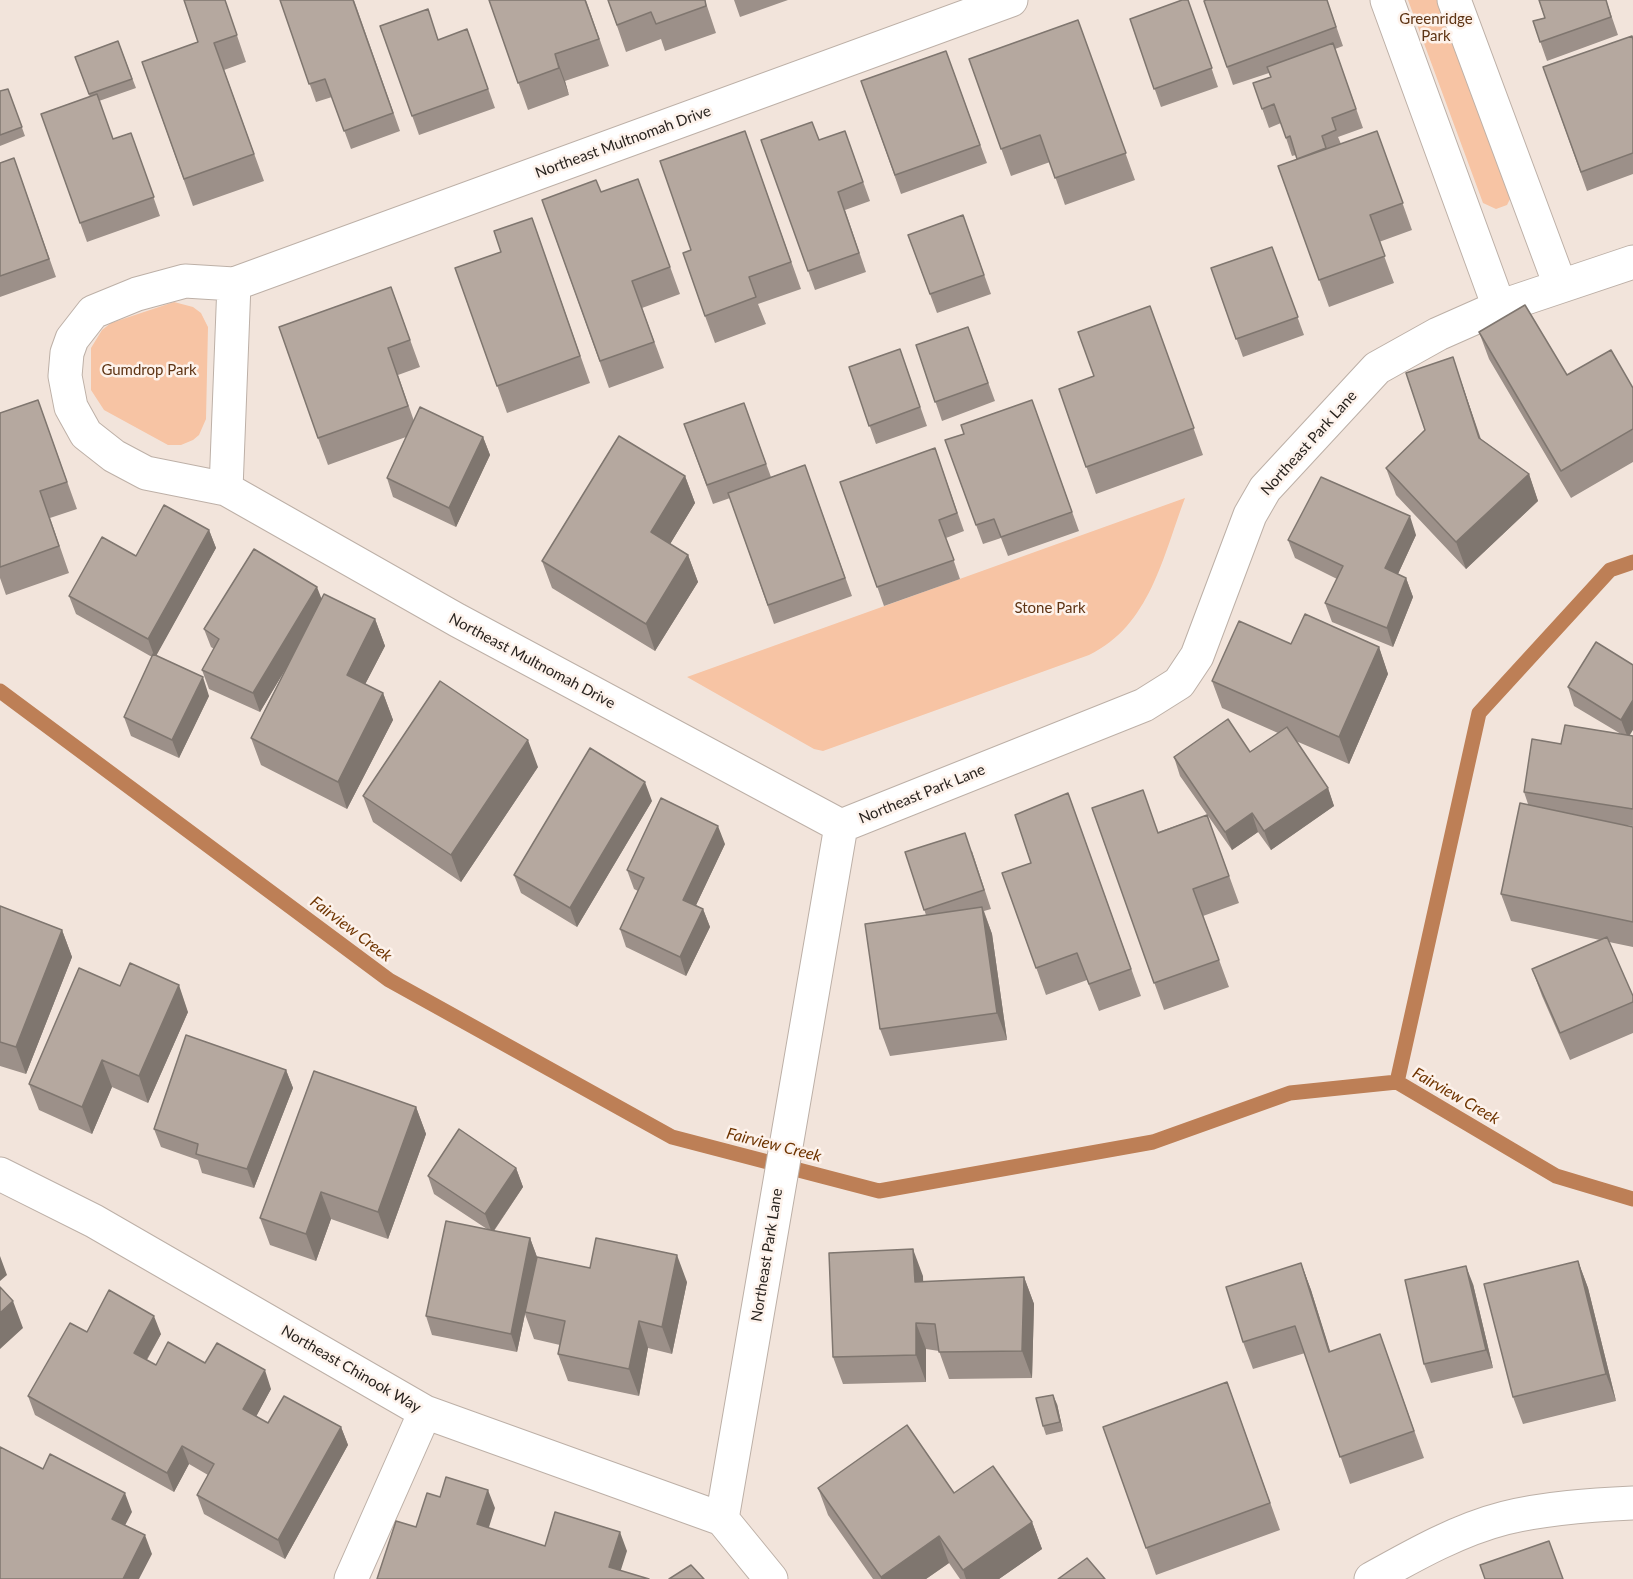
<!DOCTYPE html>
<style>
body{margin:0}
canvas{display:block;background:#f2e4db}
</style>
<canvas width="1633" height="1579"></canvas>
<script>
const context = document.querySelector('canvas').getContext('2d');
context.lineJoin = 'round';
function fillPath(path, color) {
  context.fillStyle = color;
  context.fill(path, 'evenodd');
}
function stroke(path, color, width, dash) {
  context.strokeStyle = color;
  context.lineWidth = width;
  context.lineCap = dash ? 'butt' : 'round';
  context.setLineDash(dash || []);
  context.stroke(path);
}
function drawText(font, color, halo, rows, align = 'center') {
  context.font = font + ' Lato,sans-serif';
  context.lineWidth = 5;
  context.setLineDash([]);
  context.textBaseline = 'middle';
  context.strokeStyle = halo;
  context.fillStyle = color;
  for (const [text, x, y, turn = 0] of rows) {
    context.save();
    context.translate(x, y);
    context.rotate((+turn || 0) * Math.PI / 180);
    context.textAlign = isNaN(turn) ? turn : align;
    if (halo) context.strokeText(text, 0, 0);
    context.fillText(text, 0, 0);
    context.restore();
  }
}
const green = new Path2D(`
 M1408 0H1442L1511 197 1507 205 1496 209 1483 203Z
 M174 302 193 307 201 313 208 327 206 419 199 435 193 440 181 445H168L104 410 91 390V348L102 330 111 323Z
 M1185 498C1163 556 1150 626 1089 655L823 751 814 749 687 677Z`);
const stream = new Path2D(`
 M0 691 389 980 672 1137 879 1191 1153 1142 1290 1093 1397 1082 1556 1176 1633 1199
 M1397 1082 1479 713 1610 570 1633 562`);
const minor = new Path2D(`
 M1387 0 1499 307
 M1454 0 1560 285
 M226 489 234 284
 M841 826 457 620 226 489 146 473 114 456 86 434 71 407 65 376 67 353 72 339 93 312 137 294 185 281 234 284 1011 0
 M841 826 1144 705 1179 683 1197 656 1250 515 1265 489 1377 368 1438 334 1499 307 1633 262
 M0 1174 94 1221 425 1412 722 1519
 M351 1579 425 1412
 M771 1579 722 1519 841 826
 M1371 1579C1414 1555 1458 1530 1505 1518 1546 1508 1591 1505 1633 1503`);
const wall = new Path2D(`
 M225 0 246 62 224 70 264 181 193 206 142 62 198 42Z
 M280 0H354L400 131 351 149 332 97 316 102Z
 M489 0H586L609 66 565 81 569 95 528 110Z
 M608 0H705L716 33 665 51 661 39 626 52Z
 M734 0H788L740 17Z
 M1188 0 1218 87 1161 107 1130 19Z
 M1327 0 1343 46 1335 49 1363 128 1338 137 1341 144 1377 131 1412 230 1379 242 1394 283 1329 307 1278 166 1297 159 1296 155 1292 156 1281 123 1269 128 1253 83 1271 77 1269 73 1233 85 1204 1Z
 M1606 0 1618 35 1547 61 1533 21Z
 M1078 20 1135 180 1065 205 1050 162 1011 176 969 59Z
 M380 26 439 40 467 29 495 108 419 135Z
 M1633 40V174L1587 191 1543 67Z
 M118 41 136 88 99 101 113 139 131 133 160 216 87 242 41 114 90 97 75 57Z
 M946 51 987 163 901 194 861 81Z
 M8 89 25 136 0 146V91Z
 M745 131 801 289 758 304 766 324 715 343 705 316 691 250Z
 M845 131 870 201 845 210 866 272 815 290 761 140H819Z
 M14 158 56 277 0 297V163Z
 M638 179 680 294 642 308 664 368 609 388 542 200 601 192Z
 M963 215 991 294 937 313 908 235Z
 M532 218 590 383 507 413 455 268 501 252Z
 M1272 247 1304 335 1243 357 1211 268Z
 M391 287 420 367 398 375 414 421 483 437 490 455 456 527 393 497 387 478 406 437 328 465 318 438Z
 M1150 306 1203 455 1096 494 1059 389 1094 376Z
 M968 327 995 401 942 421 916 345Z
 M1479 332 1567 375 1633 388V462L1571 498 1489 359Z
 M900 349 927 426 876 444 849 367Z
 M1462 384 1481 439 1529 474 1538 501 1466 569 1396 495 1386 468 1425 430Z
 M38 400 77 509 50 518 69 573 6 595 0 578V413Z
 M1032 400 1079 531 1008 556 1001 538 983 544 945 440 964 434Z
 M744 403 771 477 805 465 852 596 774 624 730 498 713 504 684 424Z
 M935 448 964 531 946 538 960 579 884 606 840 482Z
 M685 476 695 503 670 544 688 555 698 582 655 651 552 588 542 561Z
 M209 530 216 548 156 655 209 696 179 758 131 736 124 717 152 657 76 614 69 596 136 556Z
 M1416 535 1398 574 1406 578 1413 597 1393 647 1332 622 1325 603 1337 579 1295 558 1288 540Z
 M321 599 375 619 385 646 365 684 383 693 393 720 347 809 261 765 251 738 287 666 260 712 209 689 202 670 214 649 211 647 204 629Z
 M1596 642 1630 735 1633 736V826L1624 825 1633 827V947L1609 942 1633 996V1033L1570 1060 1542 996 1532 969 1600 940 1511 921 1501 894 1528 804 1524 792 1561 744 1621 734 1574 706 1568 687Z
 M1291 644 1379 647 1388 674 1349 764 1296 741 1328 788 1334 806 1271 850 1258 832 1232 850 1180 776 1174 757 1250 752 1278 733 1222 708 1212 681Z
 M538 767 461 882 373 822 363 796Z
 M1068 793 1141 996 1099 1011 1087 980 1046 995 1002 873 1031 863Z
 M652 801 577 927 521 893 514 875Z
 M1092 808 1158 832 1207 815 1239 903 1203 916 1229 987 1164 1010Z
 M725 844 696 905 703 909 710 927 686 976 626 947 620 929 638 891 634 889 627 870Z
 M972 851 991 909 984 911 992 934 1007 1040 890 1056 880 1029 926 915 905 852Z
 M0 906 62 930 72 957 26 1074 0 1066Z
 M120 986 188 1012 148 1103 112 1087 92 1134 39 1110 29 1084Z
 M286 1070 293 1088 254 1188 202 1173 198 1160 161 1147 154 1129Z
 M416 1107 426 1134 388 1239 331 1219 316 1261 270 1245 260 1218Z
 M516 1168 523 1187 494 1231 530 1238 537 1257 590 1268 687 1282 672 1354 648 1348 639 1396 568 1381 558 1354 560 1345 534 1339 525 1314 517 1352 432 1335 426 1316 487 1229 434 1194 428 1176Z
 M1578 1261 1588 1288 1616 1401 1523 1424 1513 1397Z
 M1301 1263 1311 1290 1330 1352 1380 1334 1424 1458 1350 1484 1305 1353 1253 1369 1243 1342Z
 M923 1276V1282L1024 1277 1034 1304 1032 1378 949 1379 939 1351 926 1349V1382L843 1384 833 1357Z
 M1473 1284 1493 1368 1431 1383 1424 1364Z
 M87 1332 161 1334 147 1360 156 1365 205 1363 271 1389 256 1416 268 1423 341 1427 348 1445 285 1559 204 1514 197 1495 208 1475 189 1464 174 1492 35 1415 28 1396Z
 M1227 1382 1280 1530 1156 1575 1103 1427Z
 M1057 1404 1063 1431 1046 1435 1043 1426Z
 M818 1488 954 1493 1032 1522 1042 1549 999 1579H960L949 1563 926 1579H873L828 1515Z`);
const shadedWall = new Path2D(`
 M555 54 565 81 569 95 559 68Z
 M1453 357 1489 465 1479 438Z
 M483 437 490 455 456 527 449 508Z
 M1529 474 1538 501 1466 569 1456 542Z
 M685 476 695 503 661 559 651 532Z
 M1410 516 1416 535 1392 587 1385 568Z
 M209 530 216 548 155 658 148 639Z
 M688 555 698 582 655 651 646 624Z
 M1406 578 1413 597 1393 647 1387 628Z
 M317 587 324 605 260 712 253 693Z
 M375 619 385 646 356 702 347 675Z
 M1379 647 1388 674 1349 764 1339 737Z
 M203 677 209 696 179 758 172 740Z
 M383 693 393 720 347 809 338 782Z
 M1633 700V730L1628 738 1621 720Z
 M528 740 538 767 461 882 451 855Z
 M645 782 652 801 577 927 570 908Z
 M1328 788 1334 806 1271 850 1264 831Z
 M1252 813 1258 832 1232 850 1225 832Z
 M718 826 725 844 690 918 683 900Z
 M982 907 992 934 1007 1040 997 1013Z
 M703 909 710 927 686 976 680 957Z
 M62 930 72 957 26 1074 16 1047Z
 M179 985 188 1012 148 1103 139 1076Z
 M102 1060 112 1087 92 1134 82 1107Z
 M286 1070 293 1088 254 1188 247 1169Z
 M416 1107 426 1134 388 1239 378 1212Z
 M516 1168 523 1187 492 1233 485 1214Z
 M321 1192 331 1219 316 1261 306 1234Z
 M530 1238 537 1257 517 1352 511 1334Z
 M913 1249 923 1276 924 1309 915 1282Z
 M677 1255 687 1282 672 1354 662 1327Z
 M0 1256 7 1275 0 1281Z
 M1578 1261 1588 1288 1616 1401 1606 1374Z
 M1301 1263 1311 1290 1339 1379 1329 1352Z
 M1466 1266 1473 1284 1493 1368 1486 1350Z
 M1024 1277 1034 1304 1032 1378 1022 1351Z
 M13 1301 23 1328 0 1349V1313Z
 M154 1316 161 1334 140 1371 134 1353Z
 M639 1321 648 1348 639 1396 629 1369Z
 M916 1323 926 1349V1382L916 1355Z
 M265 1370 271 1389 250 1428 243 1409Z
 M1053 1395 1057 1404 1063 1431 1060 1422Z
 M341 1427 348 1445 285 1559 278 1540Z
 M182 1446 189 1464 174 1492 167 1473Z
 M488 1490 495 1508 484 1543 477 1524Z
 M125 1493 132 1512 119 1537 112 1519Z
 M1032 1522 1042 1549 999 1579H966L963 1570Z
 M620 1532 627 1551 618 1579 609 1567Z
 M145 1535 152 1554 139 1579H123Z
 M939 1536 949 1563 926 1579H881V1577Z`);
const building = new Path2D(`
 M184 0H225L237 35 214 43 254 154 184 179 142 62 198 42Z
 M280 0H353L393 113 344 131 325 79 309 84Z
 M489 0H585L599 39 555 54 559 68 518 83Z
 M608 0H705L706 6 656 24 651 12 617 25Z
 M1182 0H1188L1212 68 1154 89 1130 19Z
 M1206 0H1327L1336 27 1227 67 1204 1Z
 M1539 0H1606L1611 17 1540 42 1533 21 1545 18Z
 M428 9 438 40 467 29 488 89 412 116 380 26Z
 M1078 20 1126 153 1055 178 1040 135 1001 149 969 59Z
 M1632 36 1633 40V153L1581 172 1543 67Z
 M118 41 132 79 89 94 75 57Z
 M1333 43 1356 109 1332 118 1336 130 1322 136 1326 148 1297 159 1290 136 1286 138 1274 104 1262 109 1253 83 1271 77 1267 67Z
 M946 51 980 145 895 175 861 81Z
 M8 89 22 127 0 135V91Z
 M97 94 113 139 131 133 154 197 80 223 41 114Z
 M812 122 819 140 845 131 863 182 838 192 859 253 808 271 761 140Z
 M745 131 791 262 749 277 756 297 705 316 683 253 691 250 660 161Z
 M1377 131 1403 203 1370 215 1385 256 1319 280 1278 166Z
 M14 158 49 259 0 276V163Z
 M638 179 670 267 632 281 654 342 600 361 542 200 596 180 601 192Z
 M963 215 984 275 930 294 908 235Z
 M532 218 580 356 497 386 455 268 501 252 494 231Z
 M1272 247 1298 317 1236 339 1211 268Z
 M391 287 410 340 388 348 408 406 318 438 279 327Z
 M1525 305 1567 375 1611 350 1633 388V429L1561 471 1479 332Z
 M1150 306 1194 428 1086 467 1059 389 1094 376 1078 332Z
 M968 327 988 383 935 402 916 345Z
 M900 349 920 407 869 426 849 367Z
 M1453 357 1479 438 1529 474 1456 542 1386 468 1425 430 1406 373Z
 M38 400 67 482 40 491 59 546 0 567V413Z
 M1032 400 1072 512 1001 537 994 519 976 525 945 440 964 434 961 425Z
 M744 403 766 464 707 485 684 424Z
 M420 407 483 437 449 508 387 478Z
 M619 436 685 476 651 532 688 555 646 624 542 561Z
 M935 448 957 513 939 520 954 560 877 587 840 482Z
 M805 465 845 578 768 605 728 493Z
 M1321 477 1410 516 1385 568 1406 578 1387 628 1325 603 1343 566 1288 540Z
 M164 505 209 530 148 639 69 596 102 537 136 556Z
 M254 549 317 587 253 693 202 670 219 639 204 629Z
 M324 594 375 619 347 675 383 693 338 782 251 738Z
 M1305 614 1379 647 1339 737 1212 681 1239 621 1291 644Z
 M1596 642 1633 665V700L1621 720 1568 687Z
 M153 654 203 677 172 740 124 717Z
 M440 681 528 740 451 855 363 796Z
 M1228 719 1250 752 1287 727 1328 788 1264 831 1252 813 1225 832 1174 757Z
 M1565 725 1633 736V809L1524 792 1532 739 1561 744Z
 M590 748 645 782 570 908 514 875Z
 M1143 790 1158 833 1207 815 1229 876 1193 889 1219 960 1154 983 1092 808Z
 M1068 793 1131 969 1089 984 1077 953 1036 968 1002 873 1031 863 1015 815Z
 M661 798 718 826 683 900 703 909 680 957 620 929 644 878 627 870Z
 M1520 803 1633 827V922L1501 894Z
 M965 833 984 890 924 910 905 852Z
 M0 906 62 930 16 1047 0 1042Z
 M982 907 997 1013 880 1029 865 924Z
 M1607 937 1633 996V1002L1560 1033 1532 969Z
 M130 963 179 985 139 1076 102 1060 82 1107 29 1084 79 968 120 986Z
 M186 1035 286 1070 247 1169 196 1154 198 1144 154 1129Z
 M314 1071 416 1107 378 1212 321 1192 306 1234 260 1218Z
 M459 1129 516 1168 485 1214 428 1176Z
 M446 1221 530 1238 511 1334 426 1316Z
 M596 1238 677 1255 662 1327 639 1321 629 1369 558 1354 565 1321 525 1312 537 1257 590 1268Z
 M913 1249 915 1282 1024 1277 1022 1351 939 1352 935 1324 916 1323V1355L833 1357 829 1253Z
 M1578 1261 1606 1374 1513 1397 1484 1284Z
 M1301 1263 1329 1352 1380 1334 1414 1431 1340 1457 1295 1326 1243 1342 1226 1287Z
 M1466 1266 1486 1350 1424 1364 1405 1280Z
 M0 1287 13 1301 0 1313Z
 M109 1290 154 1316 134 1353 156 1365 168 1342 205 1363 217 1343 265 1370 243 1409 268 1423 284 1396 341 1427 278 1540 197 1495 214 1464 182 1446 167 1473 28 1396 70 1323 87 1332Z
 M1227 1382 1270 1503 1146 1548 1103 1427Z
 M1053 1395 1060 1422 1043 1426 1036 1398Z
 M907 1425 954 1493 993 1466 1032 1522 963 1570 939 1536 881 1577 818 1488Z
 M0 1447 43 1469 50 1454 125 1493 112 1519 145 1535 123 1579H0Z
 M446 1477 488 1490 477 1524 545 1546 555 1512 620 1532 609 1567 649 1579H377L396 1521 416 1527 427 1493 440 1497Z
 M1549 1541 1563 1579H1485L1480 1565Z
 M1087 1558 1105 1579H1058Z
 M691 1565 704 1579H669Z`);
const parkNames = [
 ["Greenridge",1436,19],
 ["Park",1436,36],
 ["Gumdrop Park",149,370],
 ["Stone Park",1050,608]
];
const streetNames = [
 ["Northeast Multnomah Drive",623,142,-20],
 ["Northeast Park Lane",1309,443,-48],
 ["Northeast Multnomah Drive",532,661,28],
 ["Northeast Park Lane",922,794,-22],
 ["Northeast Park Lane",767,1255,-81],
 ["Northeast Chinook Way",351,1369,30]
];
const waterNames = [
 ["Fairview Creek",351,929,37],
 ["Fairview Creek",1456,1096,30],
 ["Fairview Creek",774,1145,14]
];
fillPath(green, '#f7c4a4');
stroke(stream, '#bd7f56', 15);
stroke(minor, '#bdb0a7', 35);
stroke(minor, '#fff', 33);
fillPath(wall, '#9c9089');
fillPath(shadedWall, '#7f766f');
fillPath(building, '#b5a89f');
stroke(building, '#7f766f', 1.5);
drawText('15px', '#5e3414', '#fdf2eb', parkNames);
drawText('15px', '#28231f', '#fdf2eb', streetNames);
drawText('italic 16px', '#6e3400', '#fdf2eb', waterNames);
</script>
